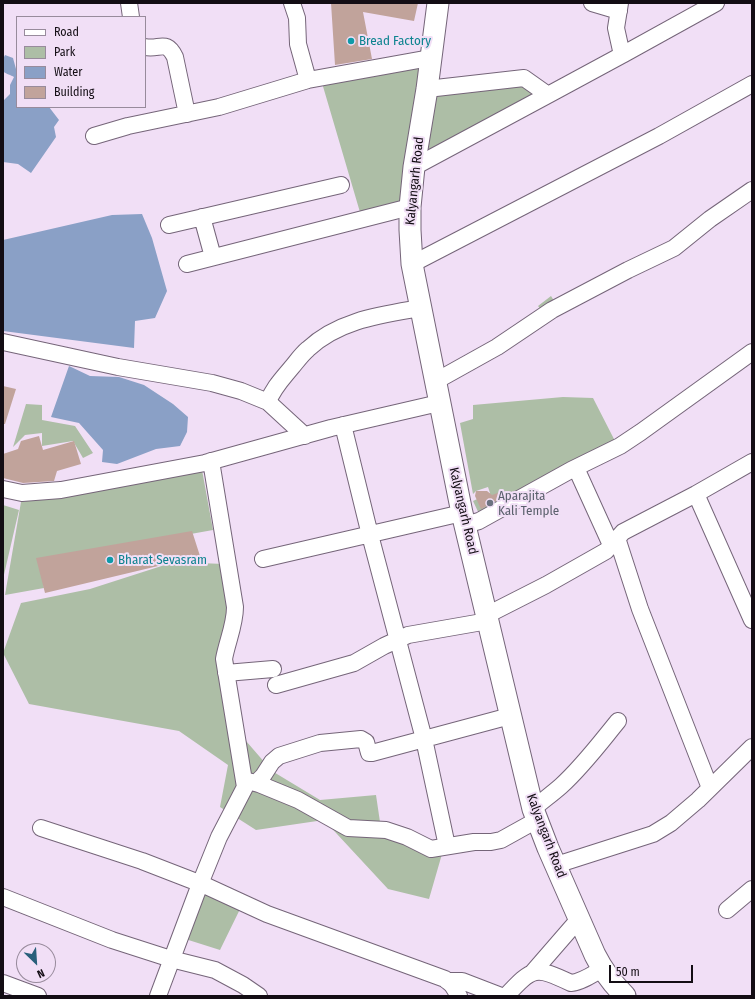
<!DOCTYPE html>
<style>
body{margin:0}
#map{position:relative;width:755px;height:999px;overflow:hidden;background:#f1dff6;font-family:"Fira Sans Condensed",sans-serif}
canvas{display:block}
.frame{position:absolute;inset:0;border:4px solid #130d14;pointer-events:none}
.legend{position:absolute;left:16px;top:16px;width:130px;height:92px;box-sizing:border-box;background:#f1dff6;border:1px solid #988b9c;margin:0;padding:5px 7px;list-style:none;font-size:12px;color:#130d14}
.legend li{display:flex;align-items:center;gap:8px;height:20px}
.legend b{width:20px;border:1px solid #988b9c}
.north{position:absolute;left:16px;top:943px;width:40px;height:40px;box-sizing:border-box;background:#f1dff6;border:1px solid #988b9c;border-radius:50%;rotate:155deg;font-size:11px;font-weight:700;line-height:16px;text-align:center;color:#130d14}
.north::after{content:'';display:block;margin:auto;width:14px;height:18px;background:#29607b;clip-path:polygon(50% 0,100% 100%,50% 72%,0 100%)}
.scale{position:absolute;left:609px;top:965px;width:84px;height:18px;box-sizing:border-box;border:2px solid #130d14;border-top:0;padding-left:5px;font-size:12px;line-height:14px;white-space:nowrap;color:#130d14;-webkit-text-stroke:3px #f1dff6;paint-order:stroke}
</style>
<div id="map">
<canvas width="755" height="999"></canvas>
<div class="frame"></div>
<ul class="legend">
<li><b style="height:5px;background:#fff"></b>Road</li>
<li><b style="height:11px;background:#adbea6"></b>Park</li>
<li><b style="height:11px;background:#8aa0c6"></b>Water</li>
<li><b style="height:11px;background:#c1a39b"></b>Building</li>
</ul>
<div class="north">N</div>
<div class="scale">50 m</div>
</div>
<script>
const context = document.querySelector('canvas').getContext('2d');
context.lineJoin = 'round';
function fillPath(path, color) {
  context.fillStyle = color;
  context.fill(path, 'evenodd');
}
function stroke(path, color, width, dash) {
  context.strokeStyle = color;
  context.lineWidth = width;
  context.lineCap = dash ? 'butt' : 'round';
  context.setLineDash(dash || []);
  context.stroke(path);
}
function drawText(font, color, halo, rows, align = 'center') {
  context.font = font + ' "Fira Sans Condensed",sans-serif';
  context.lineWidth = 4;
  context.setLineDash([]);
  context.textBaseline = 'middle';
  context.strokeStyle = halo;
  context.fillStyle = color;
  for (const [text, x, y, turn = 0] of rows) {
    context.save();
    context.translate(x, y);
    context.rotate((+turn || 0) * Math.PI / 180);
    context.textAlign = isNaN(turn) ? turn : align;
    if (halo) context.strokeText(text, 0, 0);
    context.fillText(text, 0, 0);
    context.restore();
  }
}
const green = new Path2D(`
 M430 58 425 94 522 81 542 94 416 162 410 207 362 219 322 83Z
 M551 296 556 304 543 312 538 306Z
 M563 397 593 398 615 441 481 518 473 501 490 493 488 487 476 491 473 494 460 423 473 419V405Z
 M26 404 42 405V420L75 426 93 453 83 458 73 441 42 446V433L25 435 13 447Z
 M202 470 213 530 40 561 44 588 5 595 21 502Z
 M3 505 19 510 3 579Z
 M174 562 224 564 240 734 272 771 320 800 376 795 380 822 442 854 429 899 388 889 324 820 256 830 220 807 228 765 179 731 29 704 3 653 21 603 90 589Z
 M200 884 243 903 220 950 179 937Z`);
const water = new Path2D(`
 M5 55 13 58 16 69 17 70V107H49L59 120 54 127 56 137 31 173 18 164 3 162V101L10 94V85L14 77C11 75 6 74 4 72 1 68 3 58 5 55Z
 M142 214 152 238 167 291 155 318 135 321 134 348 3 331V240L112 215Z
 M69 366 90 376 119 377 144 385 173 404 188 417 187 432 180 446 156 449 117 464 102 462 103 450 79 423 51 417Z`);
const building = new Path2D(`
 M331 3H418L414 21 363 12 372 59 335 65Z
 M3 386 16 389 5 424H3Z
 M39 436 43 450 74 441 81 464 57 471 54 481 23 483 3 478V454L18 449 21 441Z
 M476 491H487L492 495 503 491 505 496 481 509 475 496Z
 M192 531 200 556 45 593 36 558Z`);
const minor = new Path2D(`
 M129 3 131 17
 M292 3 297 18 298 44 308 80
 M592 3 619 11
 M145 47C160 50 166 39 175 57L187 114
 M622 55 716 3
 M548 95 622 55 616 28 620 3
 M94 136 128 126 219 107 308 80 430 58
 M414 167 548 95 524 78 427 89
 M202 217 213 257
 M169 225 341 185
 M187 264 410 207
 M412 264 659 136 752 84
 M3 342 118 367 212 383 241 391 268 402 305 436
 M436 381 497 347 552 310 628 270 674 248 710 219 752 190
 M268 402C273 388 283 378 292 367 297 361 302 354 308 349 339 320 381 315 421 308
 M343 425 370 535 424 739 447 846
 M576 468 611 545
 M3 489 22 493 61 490 205 463 331 428 439 403
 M696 494 752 620
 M465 525 479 521 571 470 620 446 641 432 752 352
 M617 538 640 609 710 788
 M263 559 462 513
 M487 615 546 585 606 551 623 532 696 494 752 462
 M226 673 273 669
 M276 685 354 663 384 646 408 635 488 621
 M244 780 259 784 298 800 348 828 386 830 407 837 431 849 474 842H491L501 840 537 820
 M256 783 263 776 272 762 279 756 320 743 361 739 366 742 369 753H372L510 716
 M533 809C542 801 552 794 561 786 583 766 600 743 618 721
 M41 828 142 861 204 885 267 914 445 979 452 985 459 996
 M556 865 653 834 671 823 698 800 752 747
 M3 897 112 940 171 959 215 970 243 985 259 996
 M727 910 752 889
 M533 972 579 919
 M447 981H462L501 996
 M3 983 38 996
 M158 996 200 884 219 837 245 787 224 659C227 642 235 625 235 607L211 461
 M506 996C533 967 535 966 571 983 582 982 593 974 602 969`);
const major = new Path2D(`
 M438 3 427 89 414 167 410 207V230L412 264 462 513 533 809 548 848 595 955C603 971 612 983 625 996`);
const markers = [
 [351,41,4,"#0f9aa8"],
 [490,503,4,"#6b7280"],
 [110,560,4,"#0f9aa8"]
];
const cultureNames = [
 ["Bread Factory",359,41],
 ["Bharat Sevasram",118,560]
];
const streetNames = [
 ["Kalyangarh Road",415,181,-84],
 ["Kalyangarh Road",463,511,77],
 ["Kalyangarh Road",546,836,69]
];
const worshipNames = [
 ["Aparajita",498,496],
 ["Kali Temple",498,511]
];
fillPath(green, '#adbea6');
fillPath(water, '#8aa0c6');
fillPath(building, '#c1a39b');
stroke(minor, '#756579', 18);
stroke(major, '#756579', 23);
stroke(minor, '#fff', 16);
stroke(major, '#fff', 21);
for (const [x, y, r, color] of markers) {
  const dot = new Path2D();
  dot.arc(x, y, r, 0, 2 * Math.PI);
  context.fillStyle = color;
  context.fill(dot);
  stroke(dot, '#f1dff6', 1.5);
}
drawText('13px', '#0d838f', '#f1dff6', cultureNames, 'left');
drawText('13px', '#130d14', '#f1dff6', streetNames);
drawText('13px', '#5b616d', '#f1dff6', worshipNames, 'left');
</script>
